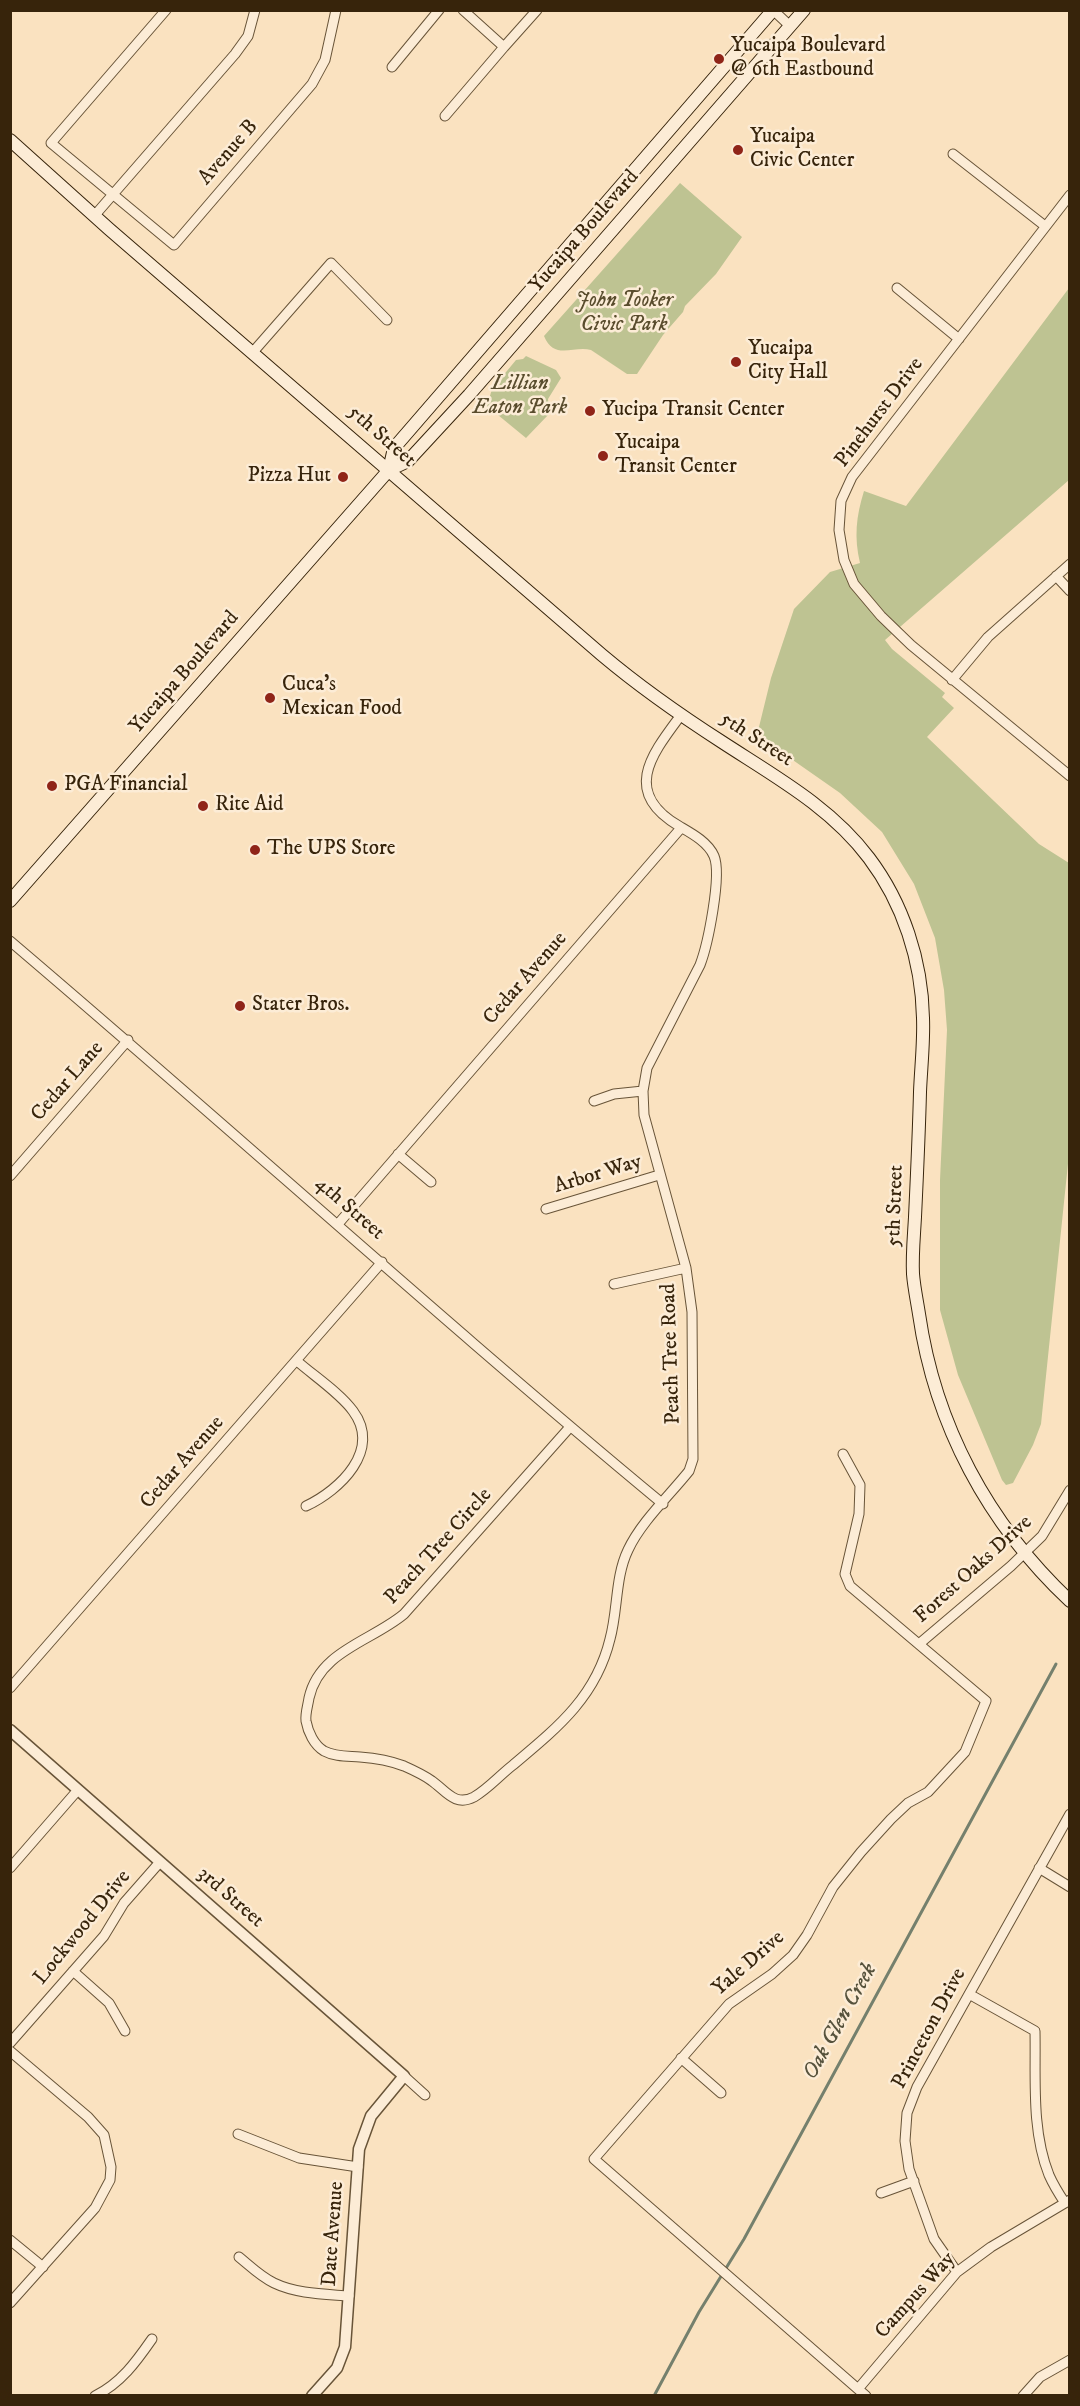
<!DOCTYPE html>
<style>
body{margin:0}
#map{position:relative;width:1080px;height:2406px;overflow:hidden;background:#fae2c0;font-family:"IM FELL DW Pica",serif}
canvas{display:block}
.frame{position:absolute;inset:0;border:12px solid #37240b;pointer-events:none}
</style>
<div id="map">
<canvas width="1080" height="2406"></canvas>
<div class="frame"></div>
</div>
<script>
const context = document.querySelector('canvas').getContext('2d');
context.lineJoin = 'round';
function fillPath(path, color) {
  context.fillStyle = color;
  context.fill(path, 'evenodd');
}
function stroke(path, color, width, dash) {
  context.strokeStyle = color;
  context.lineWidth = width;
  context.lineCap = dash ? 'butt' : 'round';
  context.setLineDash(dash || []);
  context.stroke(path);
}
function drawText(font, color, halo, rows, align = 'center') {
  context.font = font + ' "IM FELL DW Pica",serif';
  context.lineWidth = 5;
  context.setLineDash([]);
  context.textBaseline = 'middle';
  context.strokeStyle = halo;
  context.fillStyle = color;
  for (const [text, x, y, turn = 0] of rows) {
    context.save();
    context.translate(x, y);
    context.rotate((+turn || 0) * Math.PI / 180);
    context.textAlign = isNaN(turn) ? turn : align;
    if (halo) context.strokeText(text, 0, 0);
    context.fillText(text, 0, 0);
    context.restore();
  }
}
const green = new Path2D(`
 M680 183 742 237 716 274 685 306 683 312 663 335 637 374H627L591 350C574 345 554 361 544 336Z
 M1069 288V480L885 640 892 649 945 693 942 697 954 708 927 737 1039 844 1069 863V1154L1041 1424 1033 1445 1013 1483 1006 1485 1002 1480 958 1375 940 1310V1180L947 1030 944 990 935 938 914 884 882 832 840 793 757 735 771 678 794 609 830 572 860 563C854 537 856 517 864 491L906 506Z
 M526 356 556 370 561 378 548 399 549 414 526 438 487 406 492 389 516 360 523 359Z`);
const stream = new Path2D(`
 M654 2396 699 2312 744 2239 1056 1664`);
const minor = new Path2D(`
 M166 10 51 143 174 245 312 84 325 60 336 10
 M463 10 504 47 537 10
 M773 10 790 26
 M392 67 439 10
 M445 116 504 47
 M953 154 1045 226
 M1070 195 852 477 841 501 839 530 844 560 854 584 881 616 911 645 1070 776
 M95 215 235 54 248 36 255 10
 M897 288 959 339
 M253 352 331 263 387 320
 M1056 576 1070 591
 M952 680 988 637 1070 564
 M10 941C229 1127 442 1321 663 1504
 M594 1101 614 1094 643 1091 647 1068 700 965C708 944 722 875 714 856 708 842 691 833 679 826 621 792 652 754 681 715
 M398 1154 431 1182
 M10 1176 128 1040
 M546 1209 659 1175
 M338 1224 681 828
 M614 1284 686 1268
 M297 1361C314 1376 340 1393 353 1411 382 1450 340 1490 306 1506
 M570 1427 404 1614C372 1641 319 1651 309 1698 308 1705 305 1714 306 1721 308 1732 314 1745 324 1751 335 1757 348 1756 360 1757 374 1758 391 1761 404 1766 413 1770 424 1775 432 1781 446 1791 455 1807 474 1797 488 1789 500 1775 513 1765 557 1728 596 1697 610 1639 618 1610 615 1577 628 1550 641 1522 669 1496 689 1471L693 1459 692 1312 686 1268 644 1115 643 1091
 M843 1454 860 1485 859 1514 845 1574 850 1586 986 1701 965 1752 928 1792 908 1803 891 1819 861 1852 833 1887 807 1935 793 1955 772 1974 729 2004 594 2159 866 2396
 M919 1644 1011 1566 1042 1536 1070 1490
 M10 1688 382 1262
 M10 1868 77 1791
 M1039 1868 1070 1887
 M73 1971 109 2003 125 2031
 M969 1994 1035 2031C1036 2077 1031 2130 1049 2175 1053 2184 1059 2194 1065 2203
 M10 2043 104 1936 124 1903 160 1862
 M10 2051 88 2117 104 2135 111 2167 110 2180 95 2208 10 2303
 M681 2058 721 2093
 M404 2076 425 2095
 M238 2134 299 2158 358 2167
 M881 2193 914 2181
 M10 2240 43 2267
 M239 2257C250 2266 261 2277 274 2283 297 2294 324 2294 349 2296
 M957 2272 934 2239 909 2169 905 2141 907 2113 917 2087 1070 1814
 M858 2389 957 2272 991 2247 1070 2200
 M95 2396C121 2383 136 2362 152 2339
 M1023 2396 1040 2377 1070 2360`);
const tertiary = new Path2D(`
 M10 1730 404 2076 371 2116 359 2149 345 2347 337 2368 312 2396`);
const secondary = new Path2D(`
 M10 140 109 229 602 655C640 687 680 715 722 742 774 776 831 807 869 858 903 903 922 961 923 1018 924 1042 921 1067 920 1092 919 1133 917 1175 915 1217 914 1236 912 1255 913 1274 914 1287 917 1301 919 1314 935 1425 988 1524 1070 1601
 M389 470 394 448 773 10
 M10 901 389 470 408 461 469 395 804 10`);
const markers = [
 [719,59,6,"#8f2418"],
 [738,150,6,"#8f2418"],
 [736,362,6,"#8f2418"],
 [590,411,6,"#8f2418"],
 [603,456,6,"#8f2418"],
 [343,477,6,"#8f2418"],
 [270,698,6,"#8f2418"],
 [52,786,6,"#8f2418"],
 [203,806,6,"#8f2418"],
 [255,850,6,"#8f2418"],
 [240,1006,6,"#8f2418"]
];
const poiNames = [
 ["Yucaipa Boulevard",731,47],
 ["@ 6th Eastbound",731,71],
 ["Yucaipa",750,138],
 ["Civic Center",750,162],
 ["Yucaipa",748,350],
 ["City Hall",748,374],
 ["Yucipa Transit Center",602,411],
 ["Yucaipa",615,444],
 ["Transit Center",615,468],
 ["Pizza Hut",331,477,"right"],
 ["Cuca's",282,686],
 ["Mexican Food",282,710],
 ["PGA Financial",64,786],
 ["Rite Aid",215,806],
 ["The UPS Store",267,850],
 ["Stater Bros.",252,1006]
];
const streetNames = [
 ["Avenue B",229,153,-49],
 ["Yucaipa Boulevard",585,232,-49],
 ["Pinehurst Drive",880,413,-53],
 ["5th Street",381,437,41],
 ["Yucaipa Boulevard",185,673,-49],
 ["5th Street",756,740,33],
 ["Cedar Avenue",526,979,-49],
 ["Cedar Lane",68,1082,-49],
 ["Arbor Way",598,1175,-17],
 ["5th Street",896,1206,-88],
 ["4th Street",349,1209,41],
 ["Peach Tree Road",672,1354,-92],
 ["Cedar Avenue",183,1463,-49],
 ["Peach Tree Circle",439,1547,-48],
 ["Forest Oaks Drive",974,1570,-42],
 ["3rd Street",230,1898,41],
 ["Lockwood Drive",83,1928,-51],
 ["Yale Drive",749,1964,-41],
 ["Princeton Drive",930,2029,-62],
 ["Date Avenue",334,2234,-86],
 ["Campus Way",916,2296,-48]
];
const parkNames = [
 ["John Tooker",624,302],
 ["Civic Park",624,326],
 ["Lillian",520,385],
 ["Eaton Park",520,409]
];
const waterNames = [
 ["Oak Glen Creek",841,2022,-61]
];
fillPath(green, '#bec392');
stroke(stream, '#75806d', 3);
stroke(minor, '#685438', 11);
stroke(tertiary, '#685438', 13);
stroke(secondary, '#37240b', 14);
stroke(minor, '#fcecd6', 9);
stroke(tertiary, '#fcecd6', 10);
stroke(secondary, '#fcecd6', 12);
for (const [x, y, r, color] of markers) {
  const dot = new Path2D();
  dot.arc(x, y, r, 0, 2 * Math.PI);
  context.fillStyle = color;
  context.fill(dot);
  stroke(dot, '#fcecd6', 2);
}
drawText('21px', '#37240b', '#fcecd6', poiNames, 'left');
drawText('21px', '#37240b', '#fcecd6', streetNames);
drawText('italic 21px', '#594c2d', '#fcecd6', parkNames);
drawText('italic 22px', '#56523c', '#fcecd6', waterNames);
</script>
